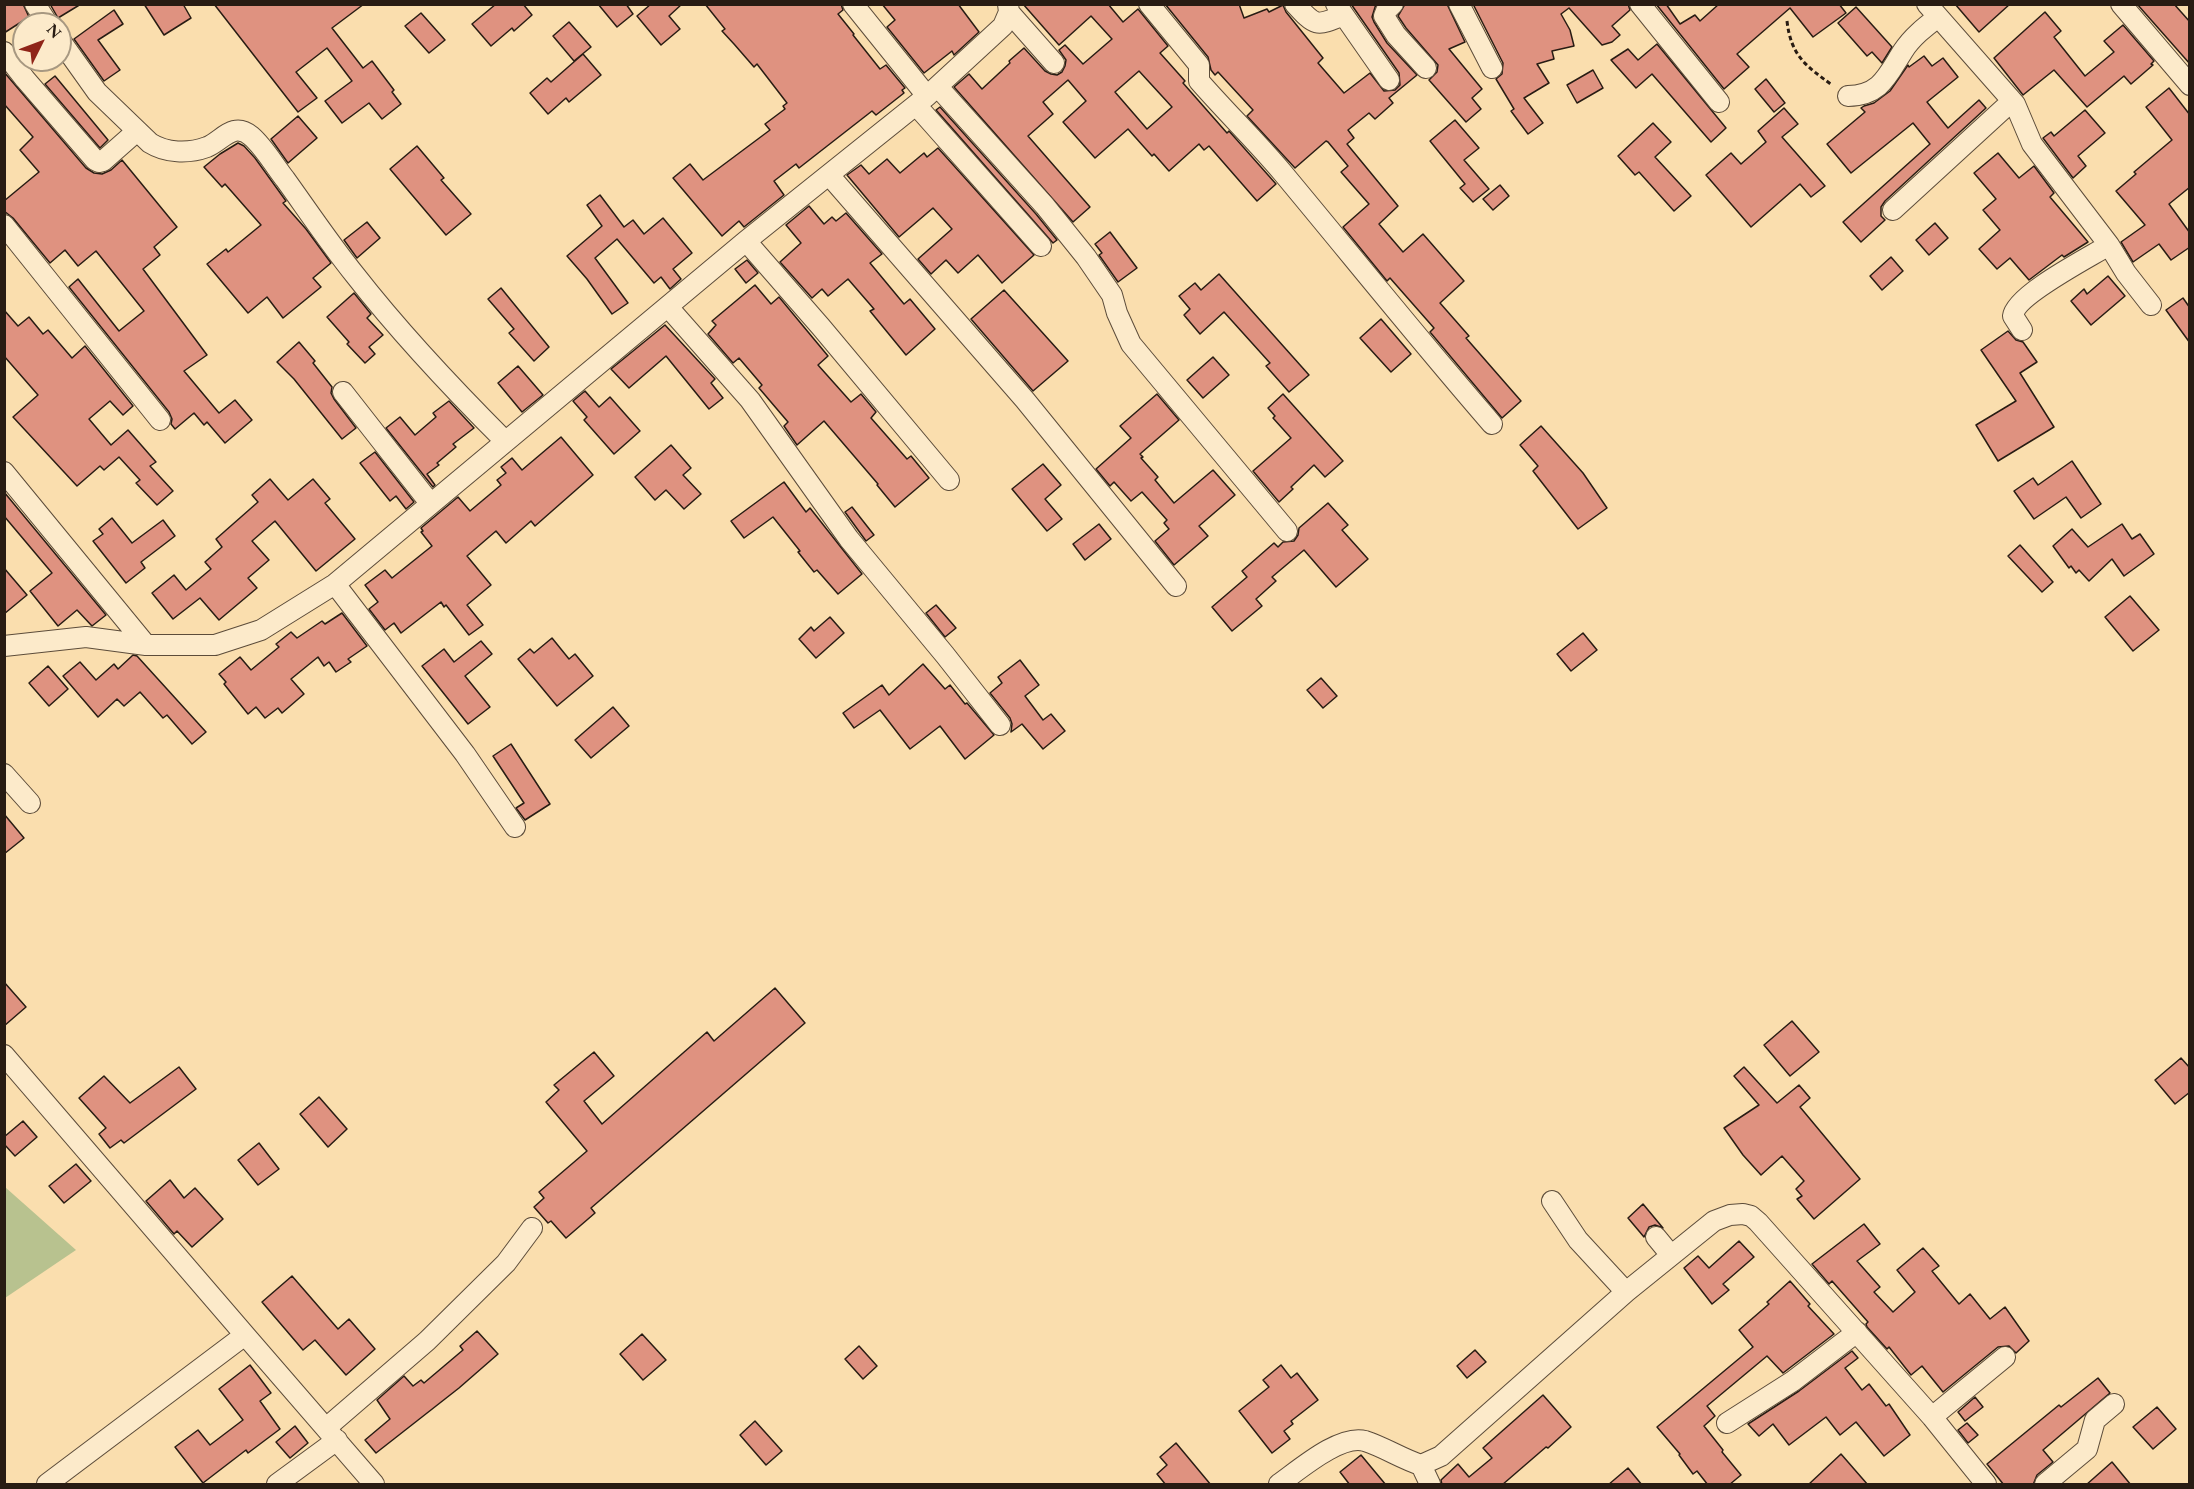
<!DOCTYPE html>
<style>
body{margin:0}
#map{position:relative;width:2194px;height:1489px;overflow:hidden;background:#fadeae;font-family:"EB Garamond",serif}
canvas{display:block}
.frame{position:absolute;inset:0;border:6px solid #281c13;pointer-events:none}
.north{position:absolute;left:12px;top:12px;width:60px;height:60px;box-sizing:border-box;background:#fceaca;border:2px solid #a79881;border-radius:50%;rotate:48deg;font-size:16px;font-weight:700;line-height:24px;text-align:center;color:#281c13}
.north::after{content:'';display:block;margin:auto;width:21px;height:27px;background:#8f2418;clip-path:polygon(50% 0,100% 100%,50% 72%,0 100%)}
</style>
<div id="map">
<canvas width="2194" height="1489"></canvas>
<div class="frame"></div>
<div class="north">N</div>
</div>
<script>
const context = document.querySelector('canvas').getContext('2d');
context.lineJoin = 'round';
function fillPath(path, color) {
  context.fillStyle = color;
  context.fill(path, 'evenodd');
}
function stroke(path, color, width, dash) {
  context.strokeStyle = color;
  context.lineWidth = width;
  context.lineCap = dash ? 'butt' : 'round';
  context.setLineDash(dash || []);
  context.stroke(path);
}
const green = new Path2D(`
 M5 1187 76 1250 5 1298Z`);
const building = new Path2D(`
 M4 4H23L29 17 4 33Z
 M50 4H81L58 18Z
 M144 4H183L191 18 164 35Z
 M214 4H364L332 28 363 68 372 61 394 90 392 92 401 104 382 119 369 103 342 123 325 101 352 81 327 48 296 72 317 98 298 112Z
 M496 4H523L532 15 514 31 512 28 491 46 472 24Z
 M598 4H626L633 14 617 27Z
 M651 4H682L669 16 680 29 661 45 637 16Z
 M705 4H841L843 10 838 14 854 34 853 35 880 69 886 65 905 88 902 90 904 93 876 115 872 111 799 168 796 164 774 181 784 195 744 227 739 221 722 236 673 178 690 164 703 180 770 130 765 124 785 109 783 106 787 103 757 64 754 67 734 44 722 31 725 29Z
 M882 4H958L979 32 954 55 952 51 924 73 887 27 895 20Z
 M1023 4H1108L1123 22 1138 9 1168 46 1160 53 1185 81 1183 83 1227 133 1229 131 1276 184 1257 201 1209 146 1204 150 1199 144 1169 171 1154 154 1152 156 1128 129 1095 158 1063 122 1086 101 1068 80 1043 102 1053 114 1028 136 1090 207 1073 222 954 87 969 74 982 89 1010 63 1009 61 1024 48 1045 71 1051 74 1057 75 1062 72 1065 66 1066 60 1059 50 1065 45 1083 64 1112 39 1091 16 1059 45ZM1139 71 1172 107 1147 129 1115 92Z
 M1165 4H1239L1244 18 1267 9 1269 12 1283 5 1286 12 1323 58 1318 63 1344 93 1370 73 1384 91 1395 90 1400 85 1399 73 1351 4H1376L1372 17 1374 22 1387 43 1417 75 1389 98 1393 103 1375 119 1369 113 1348 130 1354 138 1347 144 1398 206 1379 224 1403 252 1423 234 1464 281 1440 303 1469 336 1466 338 1521 401 1502 418 1430 332 1434 328 1390 278 1387 281 1343 227 1369 204 1341 172 1348 166 1328 142 1326 141 1295 168 1247 116 1253 110 1218 72 1215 75 1211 70 1208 57Z
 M1405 4H1447L1465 42 1449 49 1482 89 1472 98 1481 109 1466 122 1429 80 1437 72 1438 65 1406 28 1398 16Z
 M1473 4H1628L1630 10 1612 26 1620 35 1612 42 1602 45 1569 8 1561 14 1570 30 1574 46 1552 51 1554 59 1537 64 1549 83 1524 98 1543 123 1528 134 1511 111 1514 109 1496 79 1502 74 1503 63Z
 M1656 4H1666L1680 24 1695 15 1700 21 1719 4H1839L1846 13 1813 37 1790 8 1737 54 1749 67 1724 89Z
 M1955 4H2010L1979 32Z
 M2137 4H2174L2190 22V64Z
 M1856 7 1892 47 1882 63 1872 52 1867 56 1838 23Z
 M114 10 123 24 98 40 120 70 104 81 74 39Z
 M2045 12 2061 31 2054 37 2085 76 2114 52 2104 41 2123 25 2154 61 2151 64 2153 65 2131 84 2124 76 2087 107 2054 70 2023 95 1994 58Z
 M421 13 445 40 429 53 405 26Z
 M569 22 591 47 574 61 553 36Z
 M1657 44 1726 128 1711 142 1652 74 1636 88 1611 60 1628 49 1638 60Z
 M583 54 601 75 569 102 566 98 548 114 530 93 547 78 551 82Z
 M1924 56 1932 66 1943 58 1958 77 1927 102 1948 128 1979 100 1986 108 1885 201 1881 207V216L1885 220 1861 242 1843 222 1930 144 1913 123 1851 173 1827 144 1865 112 1861 108 1864 106 1874 103 1890 91 1908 65 1909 67Z
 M1593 70 1603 88 1577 103 1567 85Z
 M4 72 86 168 94 173 102 174 111 170 122 160 177 227 154 247 160 255 143 269 207 355 184 371 219 413 235 400 252 420 225 443 207 422 204 425 194 413 175 429 171 424 172 419 169 412 69 287 78 279 119 331 144 311 96 251 78 266 65 250 50 263 13 218 4 211V201L39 172 20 150 33 137 4 104Z
 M55 76 108 140 100 148 45 84Z
 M1766 79 1785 103 1774 112 1755 89Z
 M2169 88 2190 115V187L2169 204 2190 233V247L2171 260 2159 244 2133 262 2121 242 2145 225 2116 191 2136 174 2134 172 2172 140 2146 107Z
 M940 107 1036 214 1057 240 1053 243 936 110Z
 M1784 108 1798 124 1782 137 1825 186 1811 197 1800 184 1751 227 1706 175 1731 153 1741 164 1766 142 1758 131Z
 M2085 110 2105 133 2078 156 2086 166 2073 178 2043 138 2051 132 2054 136Z
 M298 116 317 138 288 163 271 139Z
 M1455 120 1479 148 1464 160 1489 189 1473 202 1460 188 1465 184 1430 141Z
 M1653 123 1671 142 1655 157 1691 196 1674 211 1639 172 1635 175 1618 156Z
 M238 143 244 146 255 158 286 201 283 203 306 229 331 263 313 278 321 287 283 318 267 297 248 313 207 264 226 249 228 252 261 225 225 184 222 187 204 167 220 154Z
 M417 146 444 178 441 180 471 214 446 235 390 169Z
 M938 148 1034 255 1002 283 978 255 958 273 946 260 931 274 918 259 952 229 933 208 899 237 847 175 861 165 869 174 887 159 900 173 924 153 927 157Z
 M1998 153 2019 178 2034 166 2054 193 2050 197 2088 242 2064 257 2062 255 2029 280 2010 258 1997 269 1979 249 2000 230 1983 210 1996 199 1974 173Z
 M1500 185 1509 196 1493 210 1483 199Z
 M600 195 624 227 633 220 644 234 663 218 692 253 673 269 681 279 670 289 661 277 654 283 617 239 595 258 628 303 612 314 587 279 567 256 602 226 587 205Z
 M809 206 824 224 832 217 836 221 846 213 882 254 870 263 904 304 910 299 935 329 906 355 870 311 874 309 848 279 828 296 822 289 812 298 780 262 801 243 786 225Z
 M367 222 380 238 357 258 344 240Z
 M1935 223 1948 238 1929 255 1916 240Z
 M1110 232 1137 268 1118 282 1099 255 1102 253 1095 244Z
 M1891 257 1903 271 1882 290 1870 276Z
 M747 260 758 273 746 283 735 269Z
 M1219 274 1309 375 1289 392 1266 366 1270 363 1224 312 1200 334 1184 315 1190 309 1179 296 1195 283 1201 290Z
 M2108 276 2125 296 2091 325 2071 301 2084 289 2087 294Z
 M755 285 771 304 779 297 828 356 818 365 851 402 861 394 876 412 871 418 907 459 911 456 929 478 895 507 877 485 878 484 824 421 797 445 784 426 788 422 759 388 762 385 739 358 733 363 708 334 716 325 712 321Z
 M501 288 549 347 534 361 509 333 514 329 488 299Z
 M1004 290 1068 361 1033 391 971 319Z
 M354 293 371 314 367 318 383 335 369 347 375 354 365 363 347 344 349 342 327 317Z
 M2183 298 2190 308V343L2166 310Z
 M4 310 18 326 29 317 43 334 48 330 72 358 85 346 133 406 123 415 110 401 89 419 111 445 128 430 156 462 150 466 173 491 157 505 136 483 140 480 119 457 104 470 100 466 77 486 13 417 38 395 4 356Z
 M1381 319 1411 354 1391 372 1360 338Z
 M665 325 715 379 711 383 723 398 709 409 666 356 629 388 611 369Z
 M2008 331 2016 340 2023 342 2037 362 2020 373 2054 427 1998 461 1976 425 2016 401 1981 350Z
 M299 342 315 361 313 363 332 387 331 393 334 399 356 428 342 439 294 379 277 362Z
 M1213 357 1229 375 1203 398 1187 380Z
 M518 366 543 395 522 412 498 383Z
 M585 391 599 407 610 397 640 431 614 454 584 420 587 417 573 401Z
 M1157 394 1179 420 1140 454 1143 457 1141 458 1158 477 1155 480 1174 503 1213 470 1235 495 1199 526 1208 536 1174 565 1155 541 1169 529 1164 523 1167 520 1142 492 1131 501 1114 482 1110 486 1096 469 1131 438 1120 426Z
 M1283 394 1343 461 1325 477 1314 465 1291 487 1293 489 1279 502 1253 471 1291 438 1273 418 1275 416 1268 408Z
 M449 401 474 428 453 444 456 447 437 463 439 465 427 474 435 485 433 487 386 428 400 417 415 435 436 417 433 413Z
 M1541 426 1583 473 1607 508 1578 529 1533 471 1538 466 1520 445Z
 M561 437 593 475 535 526 531 521 506 543 496 531 467 556 491 585 467 605 483 625 469 635 446 605 444 607 441 602 401 633 394 623 385 630 369 609 378 602 365 585 385 570 392 578 432 546 421 532 423 531 421 528 458 497 470 511 501 485 497 480 506 473 501 467 512 458 522 470Z
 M671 445 691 468 683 475 701 494 684 509 666 490 655 500 635 477Z
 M375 452 414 502 406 509 396 496 390 501 360 463Z
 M2072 461 2101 504 2081 518 2066 497 2034 519 2014 491 2033 478 2038 485Z
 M1043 464 1061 485 1045 499 1062 519 1047 531 1012 489Z
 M270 479 288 500 313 479 330 499 325 503 355 539 316 571 275 521 252 541 269 560 248 578 257 588 219 620 200 598 173 619 152 593 174 575 186 590 211 569 205 562 222 547 216 539 258 502 252 495Z
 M784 482 806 512 810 508 862 574 838 594 817 570 814 572 798 552 800 551 773 517 744 538 731 521Z
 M4 492 106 615 92 626 77 610 58 626 30 591 52 573 4 516Z
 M1328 503 1348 525 1342 530 1368 559 1336 587 1304 550 1272 577 1276 581 1256 599 1262 606 1232 631 1212 607 1247 577 1242 571 1274 543 1278 547 1283 542 1294 541 1298 535 1299 528Z
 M852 507 874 535 866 541 845 512Z
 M112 518 132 543 163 520 175 536 141 562 145 568 126 583 93 541 103 534 99 529Z
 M1099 524 1111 539 1085 560 1073 544Z
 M2122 524 2132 539 2140 534 2154 554 2124 576 2112 559 2089 581 2079 570 2076 573 2071 566 2069 568 2053 546 2072 529 2088 547Z
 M2020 545 2053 582 2042 592 2008 556Z
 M4 568 27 595 4 614Z
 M2130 596 2159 630 2133 651 2105 617Z
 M936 605 956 628 945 637 926 613Z
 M342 613 367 646 348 659 351 662 336 672 329 662 324 666 318 657 291 679 304 694 282 713 278 708 265 718 256 707 248 714 224 684 226 682 219 674 240 657 251 670 279 647 276 644 291 632 297 638 322 621 325 624Z
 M830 617 844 633 816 658 799 639 811 627 814 631Z
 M1583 633 1597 650 1571 671 1557 654Z
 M552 638 569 659 575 654 593 676 557 706 518 659 530 649 534 653Z
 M481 641 492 654 465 676 490 707 468 724 422 666 444 649 454 662Z
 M133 655 137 656 206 732 192 744 167 715 163 718 140 692 124 706 117 699 98 717 63 676 80 662 96 680 114 664 118 669Z
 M1020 660 1039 685 1025 696 1043 720 1051 714 1065 731 1043 749 1022 724 1011 732 1012 724 1010 718 990 693 1002 683 998 677Z
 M923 664 945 689 950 685 965 704 967 703 994 735 965 759 940 726 910 749 880 710 854 728 843 713 882 685 889 695Z
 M48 666 68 689 49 706 29 683Z
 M1321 678 1337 696 1323 708 1307 690Z
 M613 707 629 726 591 758 575 740Z
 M511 744 550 804 525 820 516 808 524 803 493 756Z
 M4 814 24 838 4 854Z
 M4 982 26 1007 4 1026Z
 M775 988 805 1023 591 1208 595 1213 566 1238 551 1221 548 1223 534 1207 544 1198 539 1192 587 1151 546 1102 559 1090 554 1085 594 1052 614 1076 584 1101 602 1124 707 1032 714 1041Z
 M1792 1021 1819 1052 1790 1076 1764 1045Z
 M2181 1058 2190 1068V1092L2175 1104 2155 1080Z
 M179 1067 196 1089 124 1143 121 1140 110 1148 99 1134 106 1128 79 1098 104 1076 130 1103Z
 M1744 1067 1777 1103 1799 1085 1810 1098 1800 1107 1860 1179 1814 1219 1797 1199 1802 1196 1796 1189 1804 1181 1782 1156 1761 1175 1743 1155 1724 1128 1759 1105 1734 1076Z
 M319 1097 347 1129 328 1147 300 1114Z
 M23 1121 37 1137 15 1156 4 1144V1137Z
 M259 1143 279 1169 258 1185 238 1160Z
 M76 1164 91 1181 64 1203 49 1186Z
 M170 1180 184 1198 195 1188 223 1219 192 1247 177 1231 174 1234 146 1201Z
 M1643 1204 1663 1228 1655 1225 1649 1227 1644 1237 1628 1218Z
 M1864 1224 1880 1244 1857 1261 1880 1287 1874 1292 1893 1312 1915 1292 1897 1270 1923 1248 1939 1266 1932 1271 1959 1304 1970 1294 1990 1319 2005 1307 2029 1341 2016 1353 2009 1346 1998 1347 1943 1392 1922 1366 1911 1375 1889 1347 1887 1349 1867 1327 1866 1324 1868 1322 1832 1281 1829 1284 1812 1264Z
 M1739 1241 1754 1257 1723 1284 1729 1290 1712 1304 1684 1268 1698 1256 1709 1268Z
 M292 1276 338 1329 349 1319 375 1349 346 1375 315 1340 303 1350 262 1302Z
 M1790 1281 1810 1304 1808 1306 1834 1334 1783 1373 1767 1356 1707 1406 1715 1416 1704 1426 1723 1450 1722 1452 1741 1475 1729 1485H1708L1697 1471 1693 1474 1679 1455 1680 1454 1657 1427 1753 1347 1739 1330 1769 1304 1767 1302Z
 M477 1331 498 1354 459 1388 376 1453 365 1440 390 1419 377 1400 404 1376 413 1386 421 1380 424 1383 463 1350 460 1346Z
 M642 1334 666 1360 643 1380 620 1354Z
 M859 1346 877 1366 863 1379 845 1359Z
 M1475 1350 1486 1362 1467 1378 1457 1366Z
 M1852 1351 1858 1358 1845 1368 1862 1390 1869 1384 1886 1406 1889 1404 1910 1435 1884 1456 1856 1422 1840 1435 1826 1417 1789 1445 1773 1424 1759 1436 1748 1424 1799 1391Z
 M250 1365 271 1393 260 1401 280 1429 248 1453 246 1450 203 1483 175 1447 198 1430 210 1445 243 1420 219 1389Z
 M1281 1365 1291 1378 1297 1373 1318 1400 1291 1421 1293 1424 1284 1431 1290 1439 1272 1453 1239 1411 1269 1387 1263 1380Z
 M2098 1378 2110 1393 2043 1450 2053 1462 2037 1475 2033 1485H2004L1987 1464 2059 1405 2061 1407Z
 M1543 1395 1571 1427 1548 1448 1546 1447 1502 1485H1442L1441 1480 1458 1464 1469 1477 1492 1458 1483 1448Z
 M1975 1397 1983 1407 1965 1421 1958 1412Z
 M2157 1407 2176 1429 2153 1449 2133 1427Z
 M755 1421 782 1451 766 1465 740 1435Z
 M1967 1423 1978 1435 1968 1443 1958 1430Z
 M295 1426 308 1443 290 1458 276 1442Z
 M1176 1443 1211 1485H1166L1157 1474 1167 1465 1160 1457Z
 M1841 1454 1868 1485H1808Z
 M1361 1455 1386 1485H1350L1340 1472Z
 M2112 1462 2131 1485H2086Z
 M1628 1468 1642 1485H1608Z`);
const path = new Path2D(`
 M1787 21C1791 56 1806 66 1832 85`);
const minor = new Path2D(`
 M35 4 48 24
 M853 4 927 96
 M1149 4 1199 65V81C1226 112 1255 140 1282 172 1352 256 1420 341 1492 424
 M1295 4C1315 26 1316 27 1343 15
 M1336 4 1389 80
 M1393 4 1386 11 1384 16 1396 35 1426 68
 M1459 4 1492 68
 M1640 4 1719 102
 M1927 4 2015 104 2032 144 2109 245 2126 273 2151 305
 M2121 4 2190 85
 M1009 12 1054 63
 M60 40 97 92 150 143C166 153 188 154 207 147 222 141 233 121 251 136 264 147 274 165 285 179 308 211 330 244 355 275 401 334 452 388 505 441
 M4 52 25 79 95 160 99 162 103 161 137 131
 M938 87 1045 206 1086 257 1112 295 1117 313 1131 344 1287 531
 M1848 96C1881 95 1887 76 1903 51 1912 37 1925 27 1938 17
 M916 105 1041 246
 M829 175 1025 400 1176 586
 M1893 210 2012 101
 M4 225 160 420
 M746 241 821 327 949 480
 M668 307 750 400 849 539 945 655 1000 725
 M2022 330 2013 316C2015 295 2090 257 2109 245
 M343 392 430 503
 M4 472 146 645
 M335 584 465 754 515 827
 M4 646 86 637 146 645H215L261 630 335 584 746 241 927 96 1003 26 1009 12 1008 4
 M4 774 30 803
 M4 1055 245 1335
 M1552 1201 1578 1240 1626 1292
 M1656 1237 1670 1254
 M1932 1417 2005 1357
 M1727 1423 1793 1381 1857 1332
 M326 1428 427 1341 506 1263 532 1228
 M1421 1465 1430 1484
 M47 1484 245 1335 374 1484
 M277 1484 337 1440
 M1279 1484C1299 1470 1340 1434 1365 1441 1384 1447 1402 1459 1421 1465L1441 1456 1626 1292 1714 1221 1730 1215 1743 1214 1751 1216 1758 1222 1932 1417 1986 1484
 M2045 1484 2087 1449 2095 1420 2114 1404`);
fillPath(green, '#b8c28f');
fillPath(building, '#df9280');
stroke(building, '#281c13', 1.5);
stroke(minor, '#5c4c3a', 22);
stroke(path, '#281c13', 3, [4.5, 3]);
stroke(minor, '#fceaca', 20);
</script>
